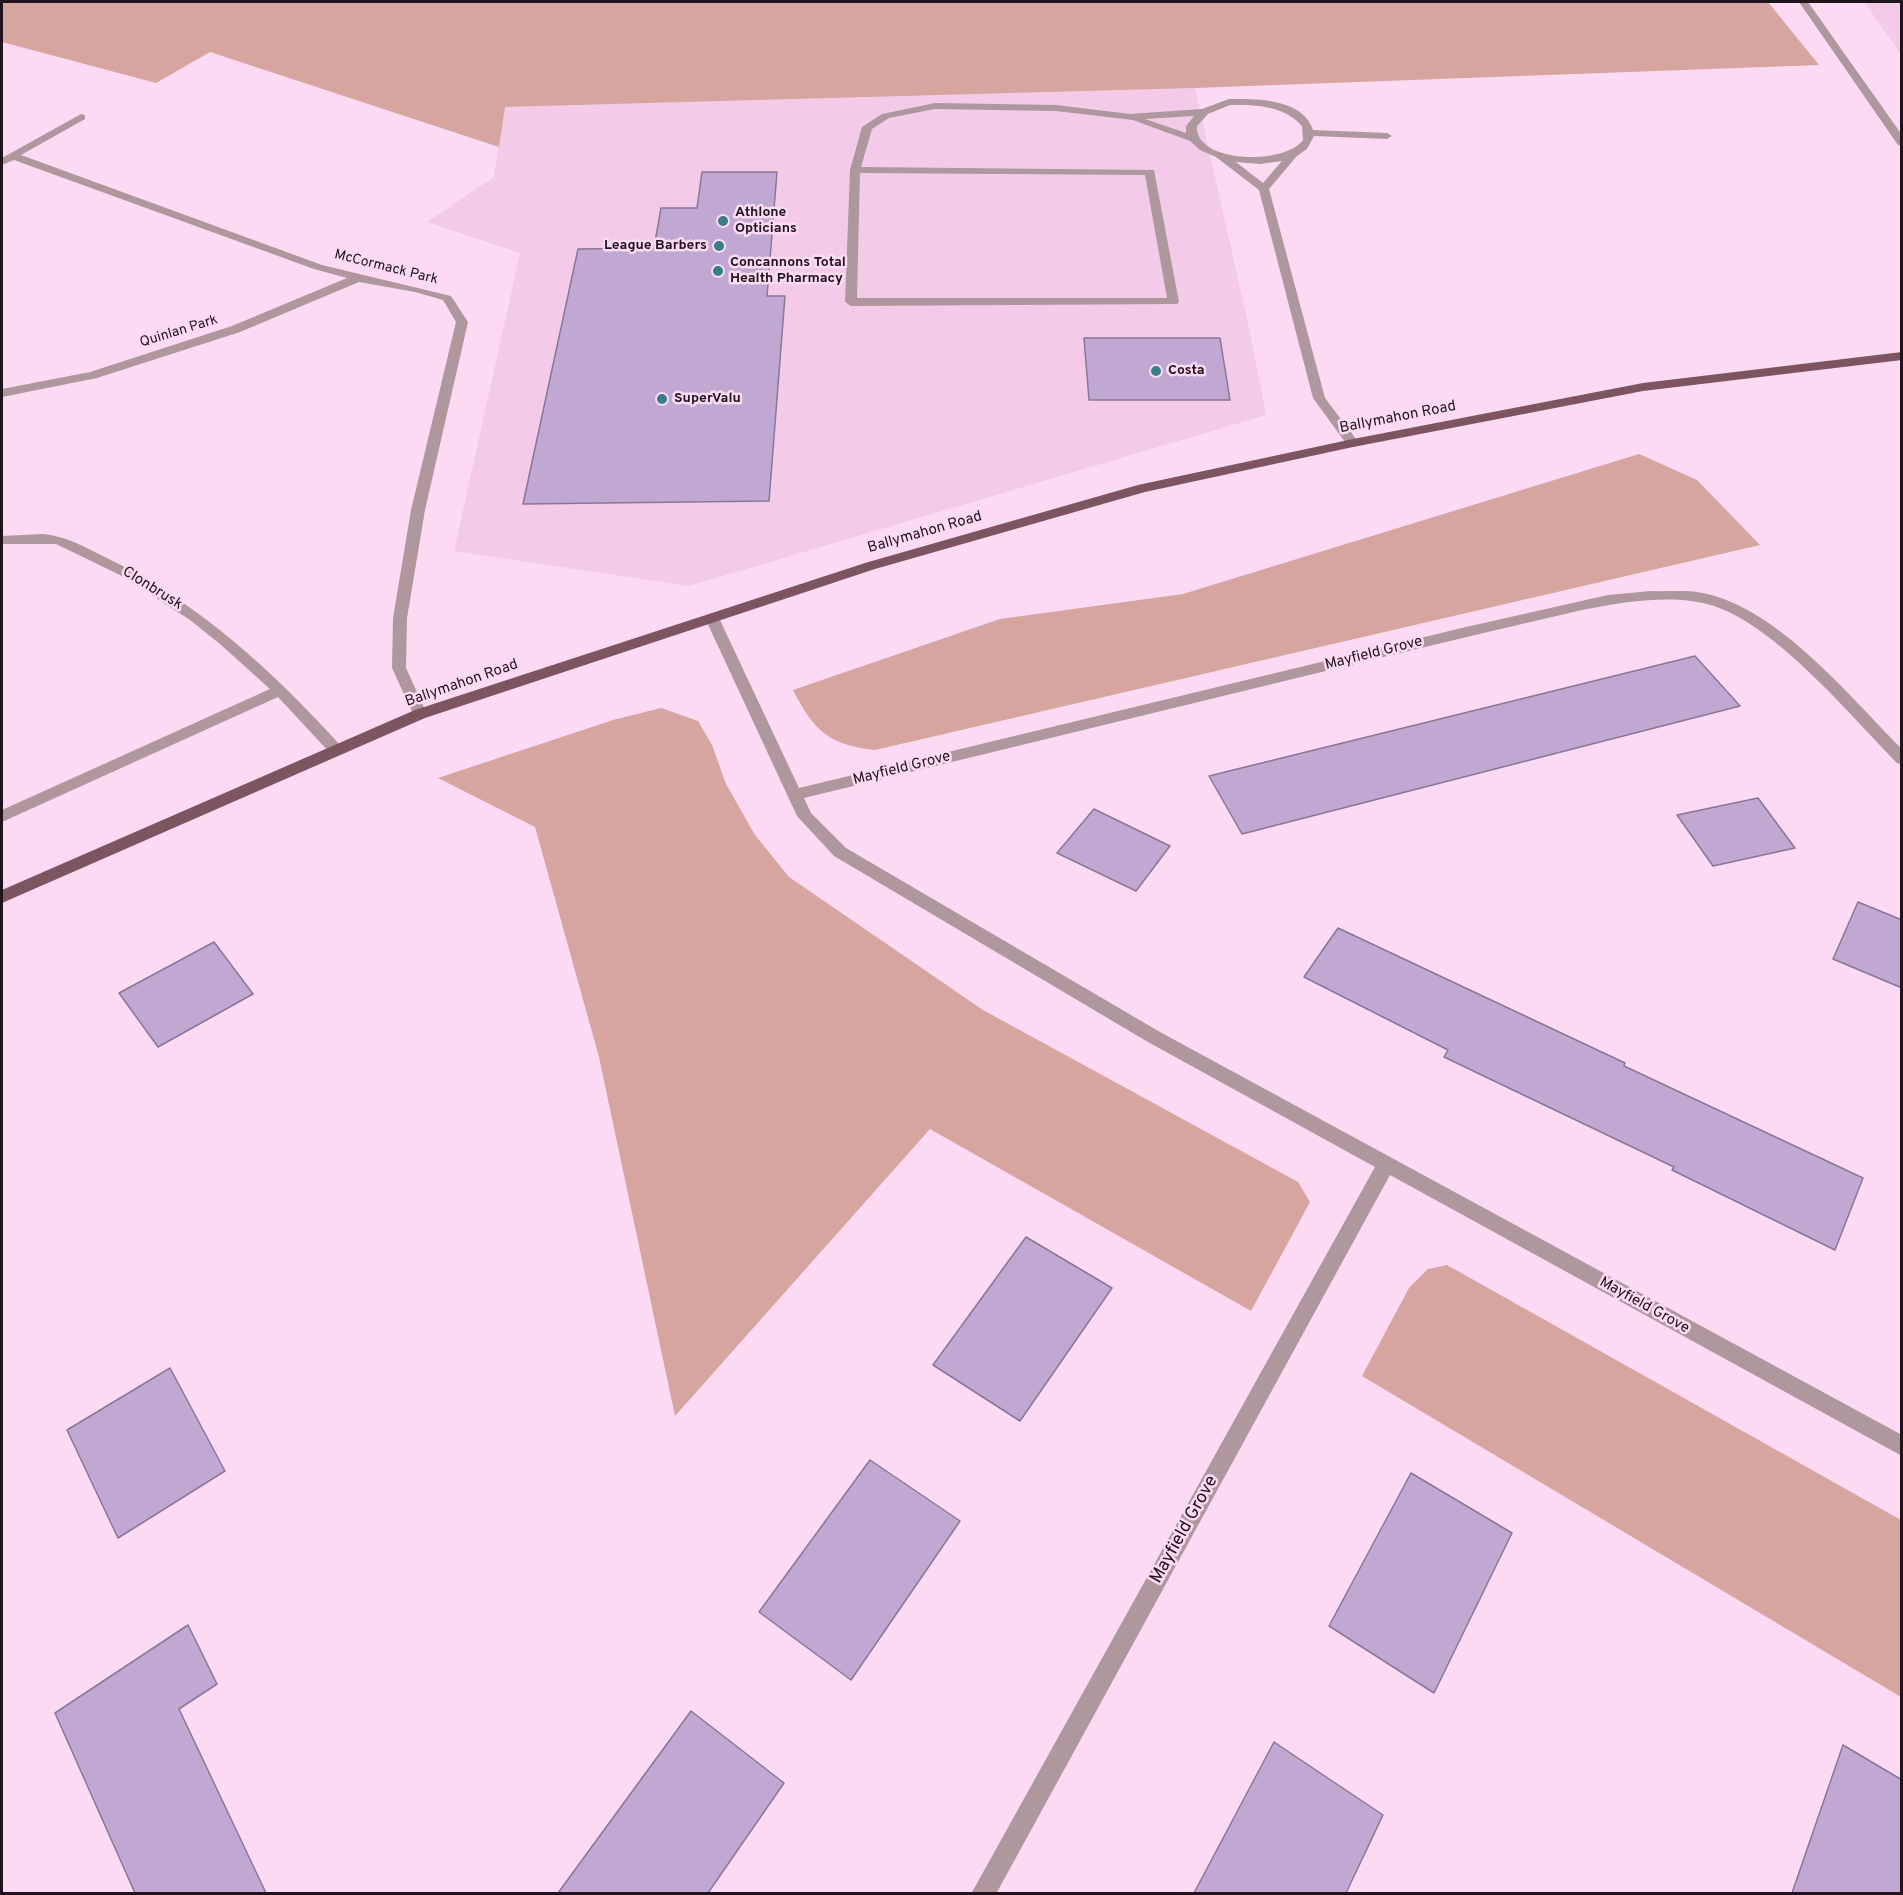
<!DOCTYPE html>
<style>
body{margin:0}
#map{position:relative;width:1903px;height:1895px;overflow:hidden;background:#fcdaf3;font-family:Overpass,sans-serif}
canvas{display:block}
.frame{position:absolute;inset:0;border:3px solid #1f131c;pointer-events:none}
</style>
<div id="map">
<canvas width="1903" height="1895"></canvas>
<div class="frame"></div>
</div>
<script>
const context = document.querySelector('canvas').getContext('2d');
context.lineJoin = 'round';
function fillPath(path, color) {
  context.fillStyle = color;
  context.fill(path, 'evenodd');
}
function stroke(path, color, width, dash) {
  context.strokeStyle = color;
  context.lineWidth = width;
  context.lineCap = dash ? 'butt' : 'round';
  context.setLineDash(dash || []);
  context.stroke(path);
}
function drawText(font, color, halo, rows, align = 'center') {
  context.font = font + ' Overpass,sans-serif';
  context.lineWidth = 5;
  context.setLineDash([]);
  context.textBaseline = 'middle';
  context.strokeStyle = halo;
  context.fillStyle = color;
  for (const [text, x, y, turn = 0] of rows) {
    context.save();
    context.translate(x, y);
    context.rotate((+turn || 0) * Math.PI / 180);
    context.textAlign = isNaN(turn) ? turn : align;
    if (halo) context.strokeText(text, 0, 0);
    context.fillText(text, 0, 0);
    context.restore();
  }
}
const built = new Path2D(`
 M1864 2H1901V54Z
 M1195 88 1250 332 1266 415 689 586 454 551 520 253 427 222 494 177 504 107Z`);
const green = new Path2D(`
 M2 2H1768L1819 65 1195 88 505 107 499 147 210 52 156 83 2 42Z
 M1639 454 1697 480 1760 545 875 750C829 745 814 731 793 690L1000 619 1183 594Z
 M661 708 698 721 712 745 726 784 755 835 789 877 983 1010 1298 1182 1310 1202 1251 1311 930 1129 675 1416 599 1057 535 827 438 778 613 720Z
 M1447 1265 1901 1520V1697L1362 1376 1409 1288 1428 1269Z`);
const building = new Path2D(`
 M702 172H777L767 296H785L769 501 523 504 578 249 654 248 661 208H697Z
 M1084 338H1220L1230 400H1089Z
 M1695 656 1740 706 1242 834 1209 776Z
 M1758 798 1795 848 1713 866 1677 815Z
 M1094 809 1170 846 1136 891 1057 853Z
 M1858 902 1902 920V988L1833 959Z
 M1338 928 1625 1063 1624 1066 1863 1178 1835 1250 1672 1170 1674 1167 1444 1057 1448 1050 1304 977Z
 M214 942 253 994 158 1047 119 993Z
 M1026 1237 1112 1288 1020 1421 933 1365Z
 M170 1368 225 1471 118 1538 67 1430Z
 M870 1460 960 1521 851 1680 759 1612Z
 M1411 1473 1512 1533 1434 1693 1329 1626Z
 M188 1625 217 1684 179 1709 266 1893H135L55 1713Z
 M691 1711 784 1783 708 1893H558Z
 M1274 1742 1383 1815 1346 1893H1194Z
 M1843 1745 1902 1780V1893H1792Z`);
const service = new Path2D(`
 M1229 99C1256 99 1303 98 1313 130L1387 133 1392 136 1387 139 1314 136 1307 149 1297 156 1269 189 1325 398 1359 443 1358 446H1348L1313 398 1259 190 1216 157 1200 150 1190 141 1133 120 1056 111 935 109 889 118 872 129 861 167 1154 170 1179 302 1177 304 851 306 845 302 850 170 862 127 882 114 935 103 1056 105 1130 114 1202 109ZM1230 105C1256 105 1283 105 1302 126L1303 140C1284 166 1194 163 1197 126L1208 114ZM1194 116 1186 126V133L1145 119ZM1282 161 1263 183 1236 162 1260 164ZM860 173 1145 175 1167 298H857Z`);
const minor = new Path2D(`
 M81 114 85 115V119L21 155 322 265 451 296 468 322 425 510 407 618 406 668 427 714 425 718H415L392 668 393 618 411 510 456 322 443 300 415 292 359 282 240 332 97 378 2 397V389L90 372 232 326 347 278 314 269 14 160 2 165V158Z
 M43 534C67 536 86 548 107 558 199 603 273 671 341 746L344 750 341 754H331L278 697 2 822V810L270 689 220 644 190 620 124 577 56 544H2V536Z
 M1651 591C1666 592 1682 590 1697 592 1774 603 1849 696 1902 749V764L1897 763C1850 715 1777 627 1714 606 1659 588 1578 611 1522 624 1461 638 1400 653 1338 668 1160 711 982 755 804 798L811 813 846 848 1160 1032 1902 1435V1456L1390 1175 996 1894H971L1375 1167 1148 1042 834 856 797 816 705 618 712 613 719 618 799 788 1466 627 1608 595Z`);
const tertiary = new Path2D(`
 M1799 2H1808L1902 135V146L1898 145Z`);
const primary = new Path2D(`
 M1902 352V360L1643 391 1353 447 1145 492 875 569 425 718 2 903V890L415 710 865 563 1138 485 1353 439 1643 383Z`);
const markers = [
 [723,221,6,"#377e88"],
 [719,246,6,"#377e88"],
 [718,271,6,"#377e88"],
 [1156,371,6,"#377e88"],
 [662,399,6,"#377e88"]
];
const farPoinames = [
 ["Athlone",735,213],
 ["Opticians",735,229],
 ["League Barbers",707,246,"right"],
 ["Concannons Total",730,263],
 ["Health Pharmacy",730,279],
 ["Costa",1168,371],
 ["SuperValu",674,399]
];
const farStreetnames = [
 ["McCormack Park",386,268,14],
 ["Quinlan Park",179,332,-17]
];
const streetNames = [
 ["Ballymahon Road",1398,418,-11],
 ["Ballymahon Road",925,533,-16],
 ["Clonbrusk",152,589,32],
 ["Mayfield Grove",1374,654,-14],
 ["Ballymahon Road",462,684,-19],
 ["Mayfield Grove",902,769,-14],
 ["Mayfield Grove",1644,1306,29]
];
const nearStreetnames = [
 ["Mayfield Grove",1185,1530,-61]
];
fillPath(built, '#f3cbe9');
fillPath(green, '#d6a5a0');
fillPath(building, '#c0a8d3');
stroke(building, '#887796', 1.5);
fillPath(service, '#ae979d');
fillPath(minor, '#ae979d');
fillPath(tertiary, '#ae979d');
fillPath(primary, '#7d5561');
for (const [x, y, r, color] of markers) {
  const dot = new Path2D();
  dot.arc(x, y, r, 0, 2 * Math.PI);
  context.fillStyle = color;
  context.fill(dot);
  stroke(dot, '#fcdaf3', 2);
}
drawText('bold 14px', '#1f131c', '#fcdaf3', farPoinames, 'left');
drawText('14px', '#1f131c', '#fcdaf3', farStreetnames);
drawText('15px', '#1f131c', '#fcdaf3', streetNames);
drawText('18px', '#1f131c', '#fcdaf3', nearStreetnames);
</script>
